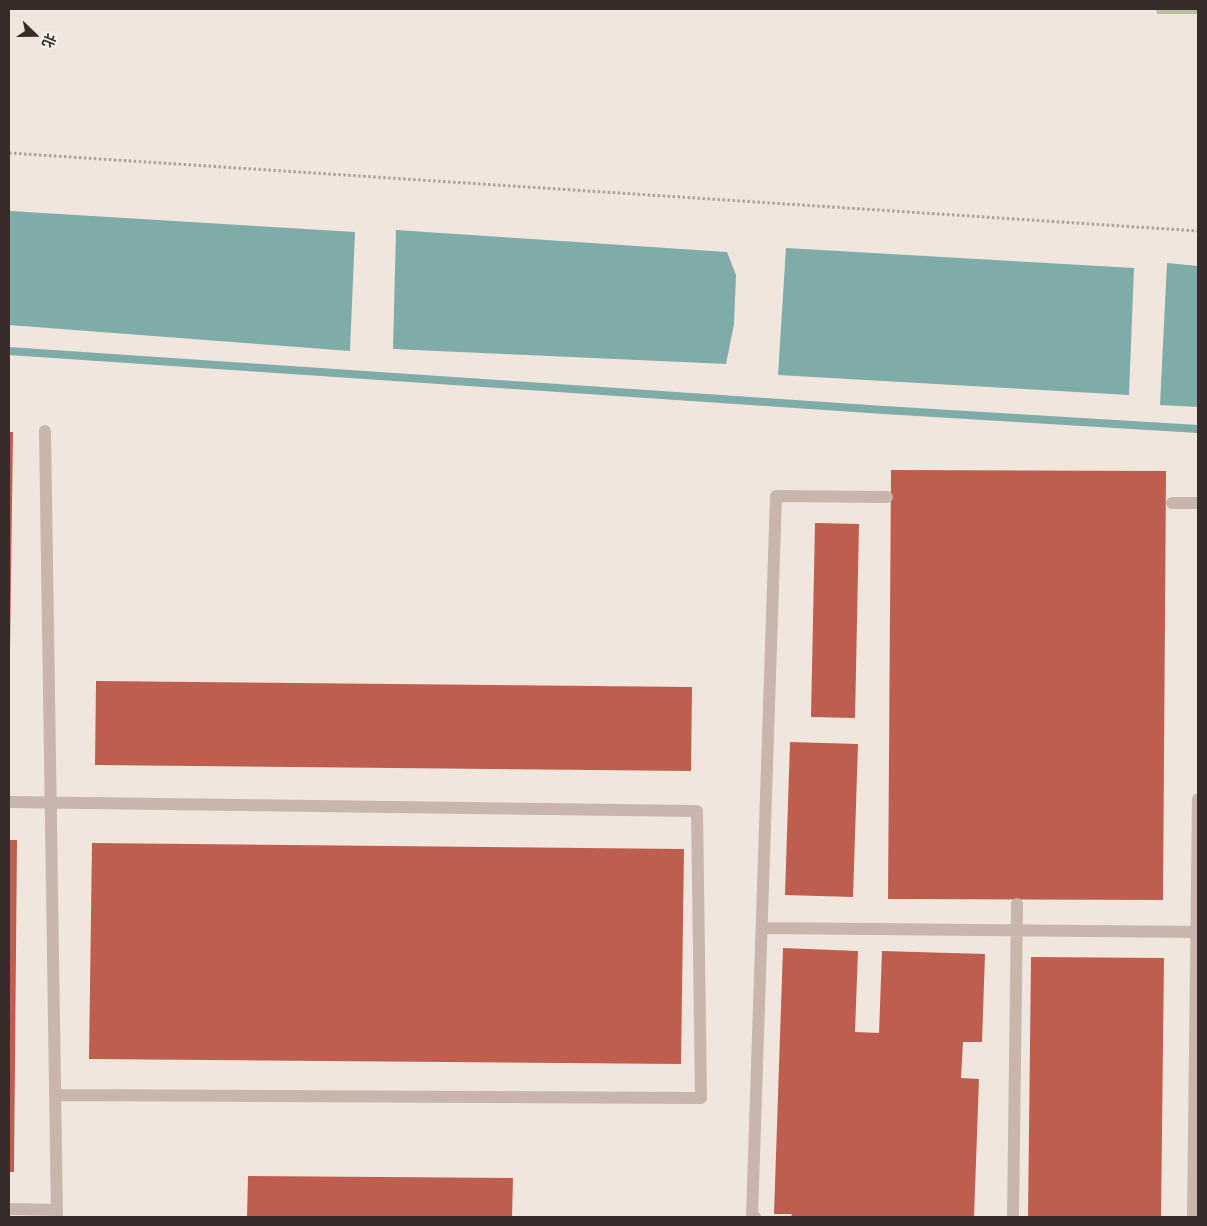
<!DOCTYPE html>
<meta charset="utf-8">
<style>
body{margin:0}
#map{position:relative;width:1207px;height:1226px;overflow:hidden;background:#f1e6de;font-family:"Golos Text","Noto Sans SC",sans-serif}
canvas{display:block}
.frame{position:absolute;inset:0;border:10px solid #372c29;pointer-events:none}
.north{position:absolute;left:10px;top:10px;width:50px;height:50px;-webkit-text-stroke:4px #f9f1ea;paint-order:stroke;rotate:112deg;font-size:14px;font-weight:700;line-height:20px;text-align:center;color:#372c29}
.north::after{content:'';display:block;margin:auto;width:18px;height:22px;background:#372c29;clip-path:polygon(50% 0,100% 100%,50% 72%,0 100%)}
</style>
<div id="map">
<canvas width="1207" height="1226"></canvas>
<div class="frame"></div>
<div class="north">北</div>
</div>
<script>
const context = document.querySelector('canvas').getContext('2d');
context.lineJoin = 'round';
function fillPath(path, color) {
  context.fillStyle = color;
  context.fill(path, 'evenodd');
}
function stroke(path, color, width, dash) {
  context.strokeStyle = color;
  context.lineWidth = width;
  context.lineCap = dash ? 'butt' : 'round';
  context.setLineDash(dash || []);
  context.stroke(path);
}
const green = new Path2D(`
 M1156 9H1198V14H1157Z`);
const water = new Path2D(`
 M10 211 355 232 350 351 9 325V239Z
 M396 230 727 252 736 275 734 324 726 364 393 349Z
 M786 248 1134 268 1129 395 778 375Z
 M1167 263 1198 266V407L1160 405Z`);
const stream = new Path2D(`
 M9 351 884 410 1198 429`);
const building = new Path2D(`
 M9 432H13L10 652H9Z
 M891 470 1166 471 1163 900 888 899Z
 M815 523 859 524 855 718 811 717Z
 M96 681 692 687 691 771 95 765Z
 M790 742 858 744 853 897 785 895Z
 M9 840H17L14 1172H9Z
 M92 843 684 849 681 1064 89 1059Z
 M783 948 858 951 855 1032 879 1033 882 951 985 954 982 1042H963L961 1078 979 1079 974 1217H791L792 1214H774Z
 M1031 957 1164 958 1161 1217H1028Z
 M248 1176 513 1178 512 1217H247Z`);
const path = new Path2D(`
 M9 153 1198 231`);
const lane = new Path2D(`
 M45 431 57 1217
 M1172 503H1198
 M9 802 697 811 701 1098 55 1095
 M762 928 1198 932
 M9 1209 57 1210
 M755 1217 752 1215 776 496 887 497
 M1013 1217 1017 904
 M1193 1217 1198 799`);
fillPath(green, '#b8bf9f');
fillPath(water, '#7faca9');
stroke(stream, '#7faca9', 8);
fillPath(building, '#be5e4f');
stroke(path, '#b49f95', 3, [2.5, 2.5]);
stroke(lane, '#c8b5ab', 12);
</script>
